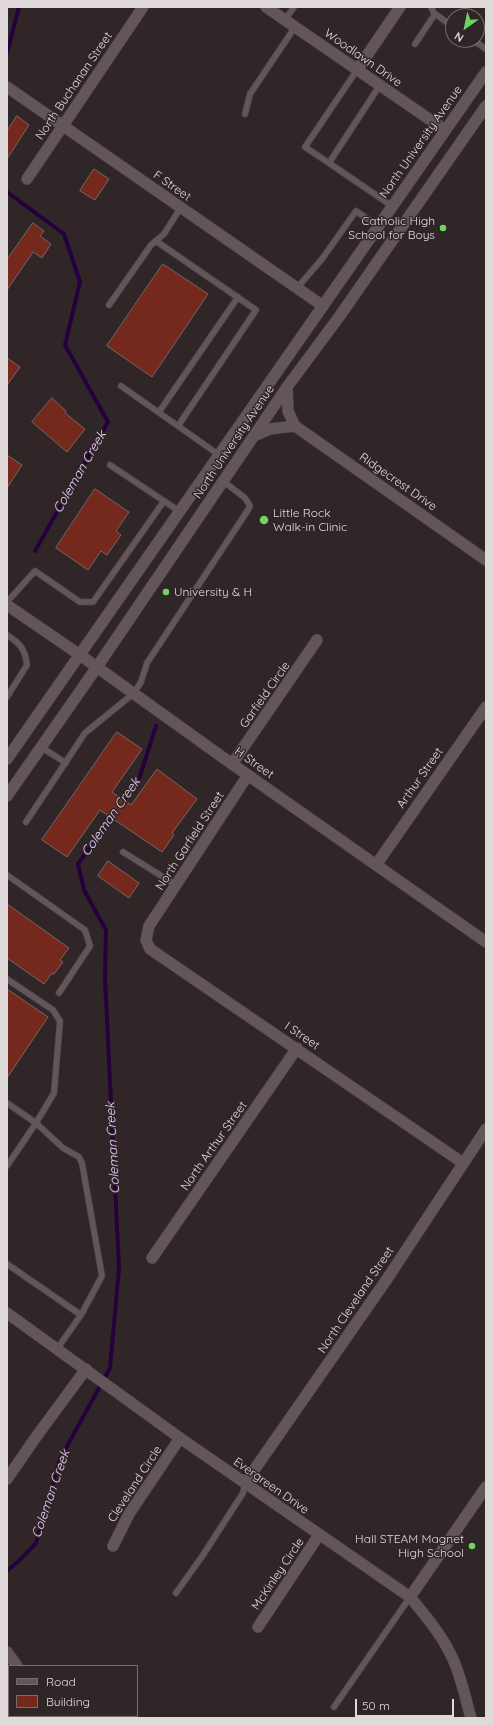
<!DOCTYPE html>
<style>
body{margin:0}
#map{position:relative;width:493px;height:1725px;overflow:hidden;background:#302527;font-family:Quicksand,sans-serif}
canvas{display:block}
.frame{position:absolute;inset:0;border:8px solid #e0d9da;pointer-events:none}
.legend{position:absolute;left:8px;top:1665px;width:130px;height:52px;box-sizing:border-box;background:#302527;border:1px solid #766d6f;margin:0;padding:5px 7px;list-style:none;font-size:12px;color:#e0d9da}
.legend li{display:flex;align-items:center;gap:8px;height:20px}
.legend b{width:20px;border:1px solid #766d6f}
.north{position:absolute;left:445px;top:8px;width:40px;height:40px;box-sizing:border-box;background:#302527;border:1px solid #766d6f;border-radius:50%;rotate:213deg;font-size:11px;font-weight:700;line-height:16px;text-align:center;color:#e0d9da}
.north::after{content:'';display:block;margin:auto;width:14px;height:18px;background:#6fd360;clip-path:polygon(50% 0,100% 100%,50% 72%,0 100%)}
.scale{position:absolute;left:355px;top:1699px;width:99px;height:18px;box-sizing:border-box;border:2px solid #e0d9da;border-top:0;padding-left:5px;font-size:12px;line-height:14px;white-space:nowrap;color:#e0d9da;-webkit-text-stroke:3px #302527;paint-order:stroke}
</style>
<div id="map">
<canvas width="493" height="1725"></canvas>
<div class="frame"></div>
<ul class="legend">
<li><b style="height:5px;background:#635659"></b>Road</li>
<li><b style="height:11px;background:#75291d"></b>Building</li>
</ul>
<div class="north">N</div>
<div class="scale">50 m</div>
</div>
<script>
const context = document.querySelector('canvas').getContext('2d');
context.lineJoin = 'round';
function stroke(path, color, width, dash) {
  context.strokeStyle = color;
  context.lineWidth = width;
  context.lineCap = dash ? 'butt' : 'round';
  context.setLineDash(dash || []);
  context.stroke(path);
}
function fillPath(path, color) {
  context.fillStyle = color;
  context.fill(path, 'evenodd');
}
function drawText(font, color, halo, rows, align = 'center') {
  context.font = font + ' Quicksand,sans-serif';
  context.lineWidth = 3;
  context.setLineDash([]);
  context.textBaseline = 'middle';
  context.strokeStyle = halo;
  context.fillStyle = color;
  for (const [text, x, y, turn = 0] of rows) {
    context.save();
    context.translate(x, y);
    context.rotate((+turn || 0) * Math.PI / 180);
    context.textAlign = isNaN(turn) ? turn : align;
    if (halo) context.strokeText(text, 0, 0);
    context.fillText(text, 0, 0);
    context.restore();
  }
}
const stream = new Path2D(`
 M7 53 19 7
 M7 192 64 234 80 282 65 345 108 422 35 551
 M121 804 139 779 156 726
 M7 1571 21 1559 36 1543 60 1459 110 1368 119 1268 105 978 106 930 84 890 78 864 114 814`);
const building = new Path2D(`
 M17 116 29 125 7 159V131Z
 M94 169 109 179 95 200 80 191Z
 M33 223 44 231 40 236 51 244 42 258 33 252 7 290V260Z
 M163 264 208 294 152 377 107 346Z
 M7 358 20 367 7 385Z
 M52 398 66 411 65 413 85 429 67 452 32 422Z
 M7 455 22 465 7 488Z
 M95 489 129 512 116 531 121 535 107 555 101 551 88 570 56 548Z
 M117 732 142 749 112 792 131 805 157 769 197 799 172 833 174 835 162 852 100 810 67 857 42 840Z
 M108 861 139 883 129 898 98 876Z
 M7 904 69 948 60 960 63 962 54 974 52 973 44 984 7 958Z
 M7 989 48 1017 7 1078Z`);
const service = new Path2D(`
 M431 7 434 13 453 27
 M285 20 294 7
 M473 40 486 49
 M415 44 435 14
 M380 85 329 163 392 206
 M245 114 250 94 295 27
 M329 163 305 147 357 70
 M297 288 322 259 356 211 378 226
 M109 305 151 245 164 234 181 207
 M121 386 178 426 256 310 156 241
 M159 412 238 297
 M178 426 219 455
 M110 465 179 511
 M7 602 35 571 80 602H93L164 501
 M7 635C21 644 25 649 27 665L7 697
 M41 747 66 763
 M26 822 85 733 134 693 141 682 147 663 248 510 250 506 245 498 223 481
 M123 852 176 885
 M7 875 85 930 90 946 59 993
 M7 979 53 1010 60 1021 54 1093 36 1123 63 1148 79 1157 82 1163 102 1276 81 1315
 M7 1103 36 1123 7 1166
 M7 1264 81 1315 57 1349
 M176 1593 203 1555 243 1493 245 1483
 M334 1707 410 1597`);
const minor = new Path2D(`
 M266 7 445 130
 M357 70 400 7
 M7 87 323 306
 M27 179 143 7
 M287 387 288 411 295 426 486 560
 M254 436 270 429 295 426
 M7 605 80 655
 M232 764 317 640
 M248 775 149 926 146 940 150 949 463 1163
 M376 865 486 707
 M152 1258 297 1048
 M7 1479 36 1437 86 1369
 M245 1483 387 1279 486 1129
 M113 1546 129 1514 180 1438
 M410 1597 486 1487
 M258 1627 319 1535
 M7 1652 17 1666
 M65 1716 67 1718`);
const tertiary = new Path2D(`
 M80 655 232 764 486 942
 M7 1313 180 1438 410 1597C425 1615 441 1634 451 1655 461 1675 465 1697 471 1718`);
const secondary = new Path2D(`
 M7 759 486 72
 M7 796 97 667 287 387 339 317 486 106`);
const markers = [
 [443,228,4,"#6fd360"],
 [264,520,5,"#6fd360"],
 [166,592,4,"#6fd360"],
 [472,1546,4,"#6fd360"]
];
const streetNames = [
 ["Woodlawn Drive",363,58,35],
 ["North Buchanan Street",74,86,-56],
 ["North University Avenue",421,142,-55],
 ["F Street",172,186,35],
 ["North University Avenue",234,442,-56],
 ["Ridgecrest Drive",398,482,35],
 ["Garfield Circle",265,695,-55],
 ["H Street",254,763,35],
 ["Arthur Street",420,778,-55],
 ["North Garfield Street",190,841,-57],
 ["I Street",302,1036,34],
 ["North Arthur Street",214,1146,-55],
 ["North Cleveland Street",356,1300,-56],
 ["Cleveland Circle",135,1484,-57],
 ["Evergreen Drive",271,1486,35],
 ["McKinley Circle",278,1574,-56]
];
const poiNames = [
 ["Catholic High",435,221],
 ["School for Boys",435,235],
 ["Little Rock",273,513,"left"],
 ["Walk-in Clinic",273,527,"left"],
 ["University & H",174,592,"left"],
 ["Hall STEAM Magnet",464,1539],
 ["High School",464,1553]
];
const waterNames = [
 ["Coleman Creek",80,472,-60],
 ["Coleman Creek",111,817,-55],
 ["Coleman Creek",113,1148,-93],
 ["Coleman Creek",51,1494,-71]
];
stroke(stream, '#26003d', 4);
fillPath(building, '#75291d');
stroke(building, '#746765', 1);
stroke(service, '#4b4345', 7);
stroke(minor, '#4b4345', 12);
stroke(tertiary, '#4b4345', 12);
stroke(secondary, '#4b4345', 12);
stroke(service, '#635659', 5.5);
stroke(minor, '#635659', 11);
stroke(tertiary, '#635659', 11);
stroke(secondary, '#635659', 11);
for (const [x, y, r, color] of markers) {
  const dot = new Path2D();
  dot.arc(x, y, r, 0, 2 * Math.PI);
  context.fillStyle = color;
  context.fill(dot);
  stroke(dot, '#302527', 1.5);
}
drawText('12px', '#e0d9da', '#302527', streetNames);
drawText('12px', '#e0d9da', '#302527', poiNames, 'right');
drawText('italic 13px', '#e3d0f6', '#302527', waterNames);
</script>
